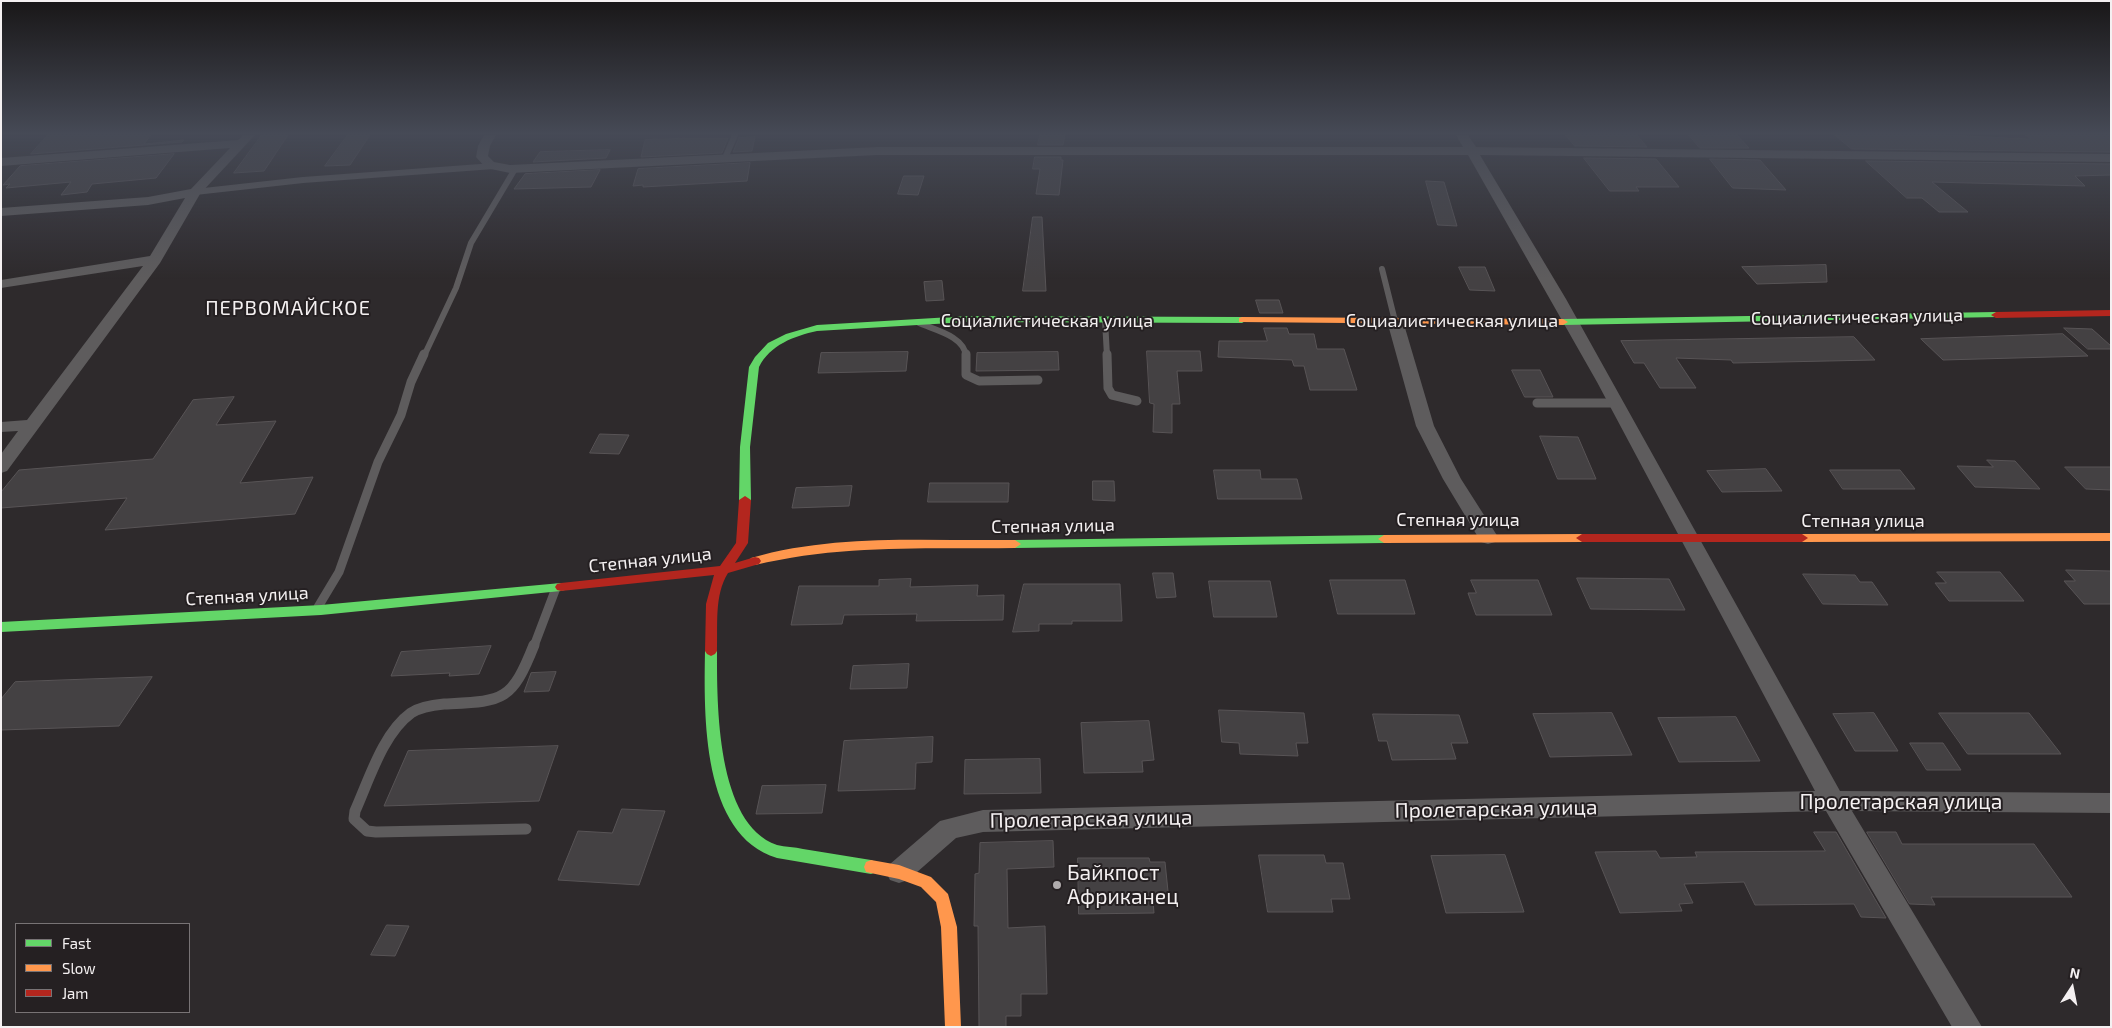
<!DOCTYPE html>
<meta charset="utf-8">
<style>
body{margin:0}
#map{position:relative;width:2112px;height:1028px;overflow:hidden;background:#2e2a2c;font-family:"Exo 2",sans-serif}
canvas{display:block}
.frame{position:absolute;inset:0;border:2px solid #f4f0f1;pointer-events:none}
.legend{position:absolute;left:15px;top:923px;width:175px;height:90px;box-sizing:border-box;background:#252022;border:1px solid #787375;margin:0;padding:6px 9px;list-style:none;font-size:15px;color:#f4f0f1}
.legend li{display:flex;align-items:center;gap:10px;height:25px}
.legend b{width:25px;border:1px solid #787375}
.north{position:absolute;left:2047px;top:963px;width:50px;height:50px;-webkit-text-stroke:4px #252022;paint-order:stroke;rotate:11deg;font-size:14px;font-weight:700;line-height:20px;text-align:center;color:#f4f0f1}
.north::after{content:'';display:block;margin:auto;width:18px;height:22px;background:#f4f0f1;clip-path:polygon(50% 0,100% 100%,50% 72%,0 100%)}
</style>
<div id="map">
<canvas width="2112" height="1028"></canvas>
<div class="frame"></div>
<ul class="legend">
<li><b style="height:6px;background:#63d668"></b>Fast</li>
<li><b style="height:6px;background:#ff974d"></b>Slow</li>
<li><b style="height:6px;background:#b3261e"></b>Jam</li>
</ul>
<div class="north">N</div>
</div>
<script>
const context = document.querySelector('canvas').getContext('2d');
context.lineJoin = 'round';
function fillPath(path, color) {
  context.fillStyle = color;
  context.fill(path, 'evenodd');
}
function stroke(path, color, width, dash) {
  context.strokeStyle = color;
  context.lineWidth = width;
  context.lineCap = dash ? 'butt' : 'round';
  context.setLineDash(dash || []);
  context.stroke(path);
}
function drawText(font, color, halo, rows, align = 'center') {
  context.font = font + ' "Exo 2",sans-serif';
  context.lineWidth = 4;
  context.setLineDash([]);
  context.textBaseline = 'middle';
  context.strokeStyle = halo;
  context.fillStyle = color;
  for (const [text, x, y, turn = 0] of rows) {
    context.save();
    context.translate(x, y);
    context.rotate((+turn || 0) * Math.PI / 180);
    context.textAlign = isNaN(turn) ? turn : align;
    if (halo) context.strokeText(text, 0, 0);
    context.fillText(text, 0, 0);
    context.restore();
  }
}
const building = new Path2D(`
 M48 135H151L144 144 184 140 182 142 31 154Z
 M262 135H288L264 171 234 173Z
 M348 135H370L350 165 325 166Z
 M1040 135H1065L1063 145H1038Z
 M1566 135H1637L1647 147 1575 146Z
 M1689 135H1737L1749 148H1700Z
 M1835 135H1944L2031 139 2025 135H2111V152L1852 149Z
 M755 137 752 151 733 152 739 138Z
 M691 138H728L722 153 641 157 645 140Z
 M610 150 606 158 533 162 540 152Z
 M174 154 156 178 92 184 87 192 61 195 71 182 6 188 10 184 3 185 20 166Z
 M1035 157H1061V160H1063L1059 195 1036 194 1040 169H1033Z
 M1584 158 1656 159 1679 187H1636L1639 191H1610Z
 M1710 159 1760 160 1786 190 1733 188Z
 M1866 161 2111 164V175L2075 176 2085 186 1932 182 1968 212H1939L1922 198H1907Z
 M750 163 747 181 643 187V185L633 186 638 169Z
 M600 170 591 187 514 189 525 174Z
 M904 176H924L918 195 898 194Z
 M1426 181 1444 182 1457 226 1438 225Z
 M1033 217H1042L1046 291H1023Z
 M1826 265 1827 282 1757 284 1742 267Z
 M1459 267H1485L1495 291 1470 290Z
 M942 281 944 300 926 301 924 282Z
 M1256 300H1279L1283 313H1260Z
 M1264 328H1287L1289 334H1314L1317 349H1344L1357 390H1310L1304 366H1294L1292 360 1218 357 1219 341H1267Z
 M2064 328 2092 329 2111 346V349H2088Z
 M2063 334 2088 356 1943 360 1921 339Z
 M1854 337 1875 360 1733 363 1731 360 1676 358 1696 388H1660L1644 363H1634L1621 341Z
 M1147 351H1200L1202 371H1177L1180 404H1172V433L1153 432 1154 404 1150 403Z
 M908 352 906 371 818 373 821 353Z
 M1058 352 1059 370 976 371 977 353Z
 M1512 370H1540L1553 397H1525Z
 M234 397 216 425 276 421 240 483 313 477 295 514 105 530 127 498 1 508V492L19 470 153 459 193 400Z
 M600 434 629 435 619 454 590 453Z
 M1540 436 1578 437 1596 479H1558Z
 M1987 460 2015 461 2040 489 1975 487 1957 466 1993 467Z
 M2065 467H2111V490L2086 489Z
 M1766 469 1782 491 1722 492 1707 471Z
 M1214 470H1260L1261 479H1297L1302 499H1218Z
 M1830 470H1900L1915 489H1843Z
 M1093 481H1114L1115 501 1093 500Z
 M930 483H1009L1008 502H928Z
 M852 486 849 506 792 508 796 488Z
 M2066 570 2111 571V604H2084L2064 581H2075Z
 M1937 572H2000L2024 601H1949L1935 583H1946Z
 M1153 573H1173L1176 597 1157 598Z
 M1803 574 1855 575 1860 582H1872L1888 605 1823 604Z
 M1577 578 1669 579 1685 610 1591 609Z
 M911 579 910 587 978 585 977 596 1004 595 1003 620 916 621 917 614 844 615 842 624 791 625 799 586H879V580Z
 M1330 580H1405L1415 614H1338Z
 M1471 580H1538L1552 615H1476L1468 593H1476Z
 M1209 581H1270L1277 617H1214Z
 M1024 584H1120L1122 621H1072V624H1039V631L1013 632Z
 M491 646 479 674 449 676 450 673 391 676 401 652Z
 M909 664 907 688 850 689 853 666Z
 M556 672 549 691 524 692 531 673Z
 M152 677 119 726 1 730V699L15 682Z
 M1219 710 1304 713 1308 743H1296L1298 756 1240 754 1239 743 1222 742Z
 M1612 713 1632 755 1550 757 1533 714Z
 M1874 713 1898 751H1855L1833 714Z
 M1939 713H2029L2061 754H1968Z
 M1373 714 1459 715 1468 743H1451L1456 759 1392 760 1387 741H1379Z
 M1736 717 1760 761 1679 762 1658 718Z
 M1149 721 1154 760 1142 761 1143 772 1084 773 1081 723Z
 M933 737 932 762 916 763 915 789 838 791 844 741Z
 M1910 743H1943L1961 770H1927Z
 M558 746 539 801 384 806 408 751Z
 M1040 759 1041 793 964 794 965 760Z
 M826 785 822 813 756 814 762 786Z
 M622 809 665 811 639 885 558 880 578 831 612 833Z
 M1814 832H1836L1886 918 1861 917 1854 904 1755 905 1744 882 1684 884 1693 903 1679 904 1682 911 1620 913 1595 852 1656 851 1660 858 1697 857 1695 852 1825 851Z
 M1867 832H1896L1902 844H2034L2072 897H1931L1935 905 1910 904Z
 M1053 841 1054 867 1007 869 1008 928 1045 926 1047 994H1021V1016H1006V1027H979L978 926H974L975 874 979 873 980 843Z
 M1259 855H1324L1326 863H1343L1350 899H1331L1333 912H1268Z
 M1505 855 1524 912 1446 913 1431 856Z
 M1078 858H1149L1150 862H1165L1169 901H1153L1154 913 1079 914Z
 M387 925 409 926 395 956 371 955Z`);
const laneFar2 = new Path2D(`
 M725 158 735 135
 M195 192 303 180 494 166
 M1382 269 1395 321
 M1105 320 1107 356
 M919 323C935 330 964 336 966 356
 M424 356 456 288 471 243 515 169`);
const laneFar1 = new Path2D(`
 M966 354V375L979 381 1038 380
 M1107 354 1108 388 1112 395 1137 401
 M1537 403H1615
 M318 607 339 572 378 462 401 415 411 382 424 354
 M534 646 556 588`);
const lane = new Path2D(`
 M526 829 376 832 367 831 354 819 355 811C369 780 383 733 411 713 420 707 433 705 444 704 503 701 511 703 534 645`);
const street = new Path2D(`
 M243 135H255L200 194 160 263 7 471 1 473V454L18 431 1 432V422L27 420 143 266 1 288V280L150 256 185 198 148 205 1 216V208L148 197 191 189 230 148 1 166V158L238 140Z
 M484 135H496L490 146 488 156 494 162 510 165 877 147H1463L1456 135H1468L1476 147 2111 154V162L1480 155 1566 299 1840 791 2111 793V813L1852 811 1982 1027H1952L1826 811 983 832 956 838 908 880 899 883 890 880 886 872 890 864 940 821 983 810 1815 791 1597 382 1468 155H877L510 173 486 168 476 157 478 146Z
 M1395 316 1403 321 1434 426 1461 479 1498 537 1495 542 1488 544 1481 542 1443 479 1416 426 1387 321Z`);
const fast = new Path2D(`
 M1996 312 1999 313V317L1563 325 1558 322 1563 319Z
 M968 316 1242 317 1247 320 1242 323 968 322 817 331C794 336 770 345 759 367L750 447 751 500 745 504 741 503 739 500 740 447 749 367 755 357 768 343 786 334 817 325Z
 M1384 535 1390 539 1384 543 1015 548 1009 544 1015 540Z
 M561 583 565 584 567 587 565 590 561 591 321 615 1 632V622L321 605Z
 M711 646 715 648 717 651C717 703 716 824 777 845 785 847 795 847 803 849 826 853 848 856 871 860L876 862 878 867 876 872 871 874 777 858C701 835 704 714 705 651L707 648Z`);
const slow = new Path2D(`
 M1242 317 1563 319 1568 322 1563 325 1239 322V318Z
 M2111 533V541L1802 542 1796 538 1802 534Z
 M1582 534 1588 538 1582 542 1384 543 1378 539 1384 535Z
 M983 540H1015L1021 544 1015 548C928 549 841 544 755 565L751 564 749 561 751 558C826 536 906 540 983 540Z
 M871 860 899 865 931 877 948 894 957 927 961 1027H945L941 927 936 902 921 887 899 879 866 872 864 867 866 862Z`);
const jam = new Path2D(`
 M2111 310V316L1996 318 1991 315 1996 312Z
 M745 496 751 500 748 543 735 563 755 557 759 558 761 561 759 564 728 573C714 595 718 626 717 651L715 654 711 656 707 654 705 651 706 604 714 575 561 591 557 590 555 587 557 584 561 583 720 566 736 543 739 500Z
 M1582 534H1802L1808 538 1802 542H1582L1576 538Z`);
const markers = [
 [1057,885,5,"#afabac"]
];
const streetNames = [
 ["Социалистическая улица",1857,317,-1],
 ["Социалистическая улица",1047,321],
 ["Социалистическая улица",1452,321],
 ["Степная улица",1458,520],
 ["Степная улица",1863,521],
 ["Степная улица",1053,526,-1],
 ["Степная улица",650,560,-6],
 ["Степная улица",247,596,-3]
];
const quarterNames = [
 ["ПЕРВОМАЙСКОЕ",288,308]
];
const nearStreetnames = [
 ["Пролетарская улица",1901,802],
 ["Пролетарская улица",1496,809,-1],
 ["Пролетарская улица",1091,819,-1]
];
const nearPoinames = [
 ["Байкпост",1067,873],
 ["Африканец",1067,897]
];
fillPath(building, '#444143');
stroke(building, '#585456', 1);
stroke(laneFar2, '#5e5c5d', 6);
stroke(laneFar1, '#5e5c5d', 9);
stroke(lane, '#5e5c5d', 11);
fillPath(street, '#5e5c5d');
fillPath(fast, '#63d668');
fillPath(slow, '#ff974d');
fillPath(jam, '#b3261e');
const sky = context.createLinearGradient(0, 0, 0, 279);
sky.addColorStop(0, '#191718');
sky.addColorStop(0.48, '#464a56');
sky.addColorStop(1, '#464a5600');
context.fillStyle = sky;
context.fillRect(0, 0, 2112, 279);
for (const [x, y, r, color] of markers) {
  const dot = new Path2D();
  dot.arc(x, y, r, 0, 2 * Math.PI);
  context.fillStyle = color;
  context.fill(dot);
  stroke(dot, '#252022', 2);
}
drawText('18px', '#f4f0f1', '#252022', streetNames);
context.letterSpacing = '1px';
drawText('20px', '#f4f0f1', '#252022', quarterNames);
context.letterSpacing = '0px';
drawText('21px', '#f4f0f1', '#252022', nearStreetnames);
drawText('21px', '#f4f0f1', '#252022', nearPoinames, 'left');
</script>
